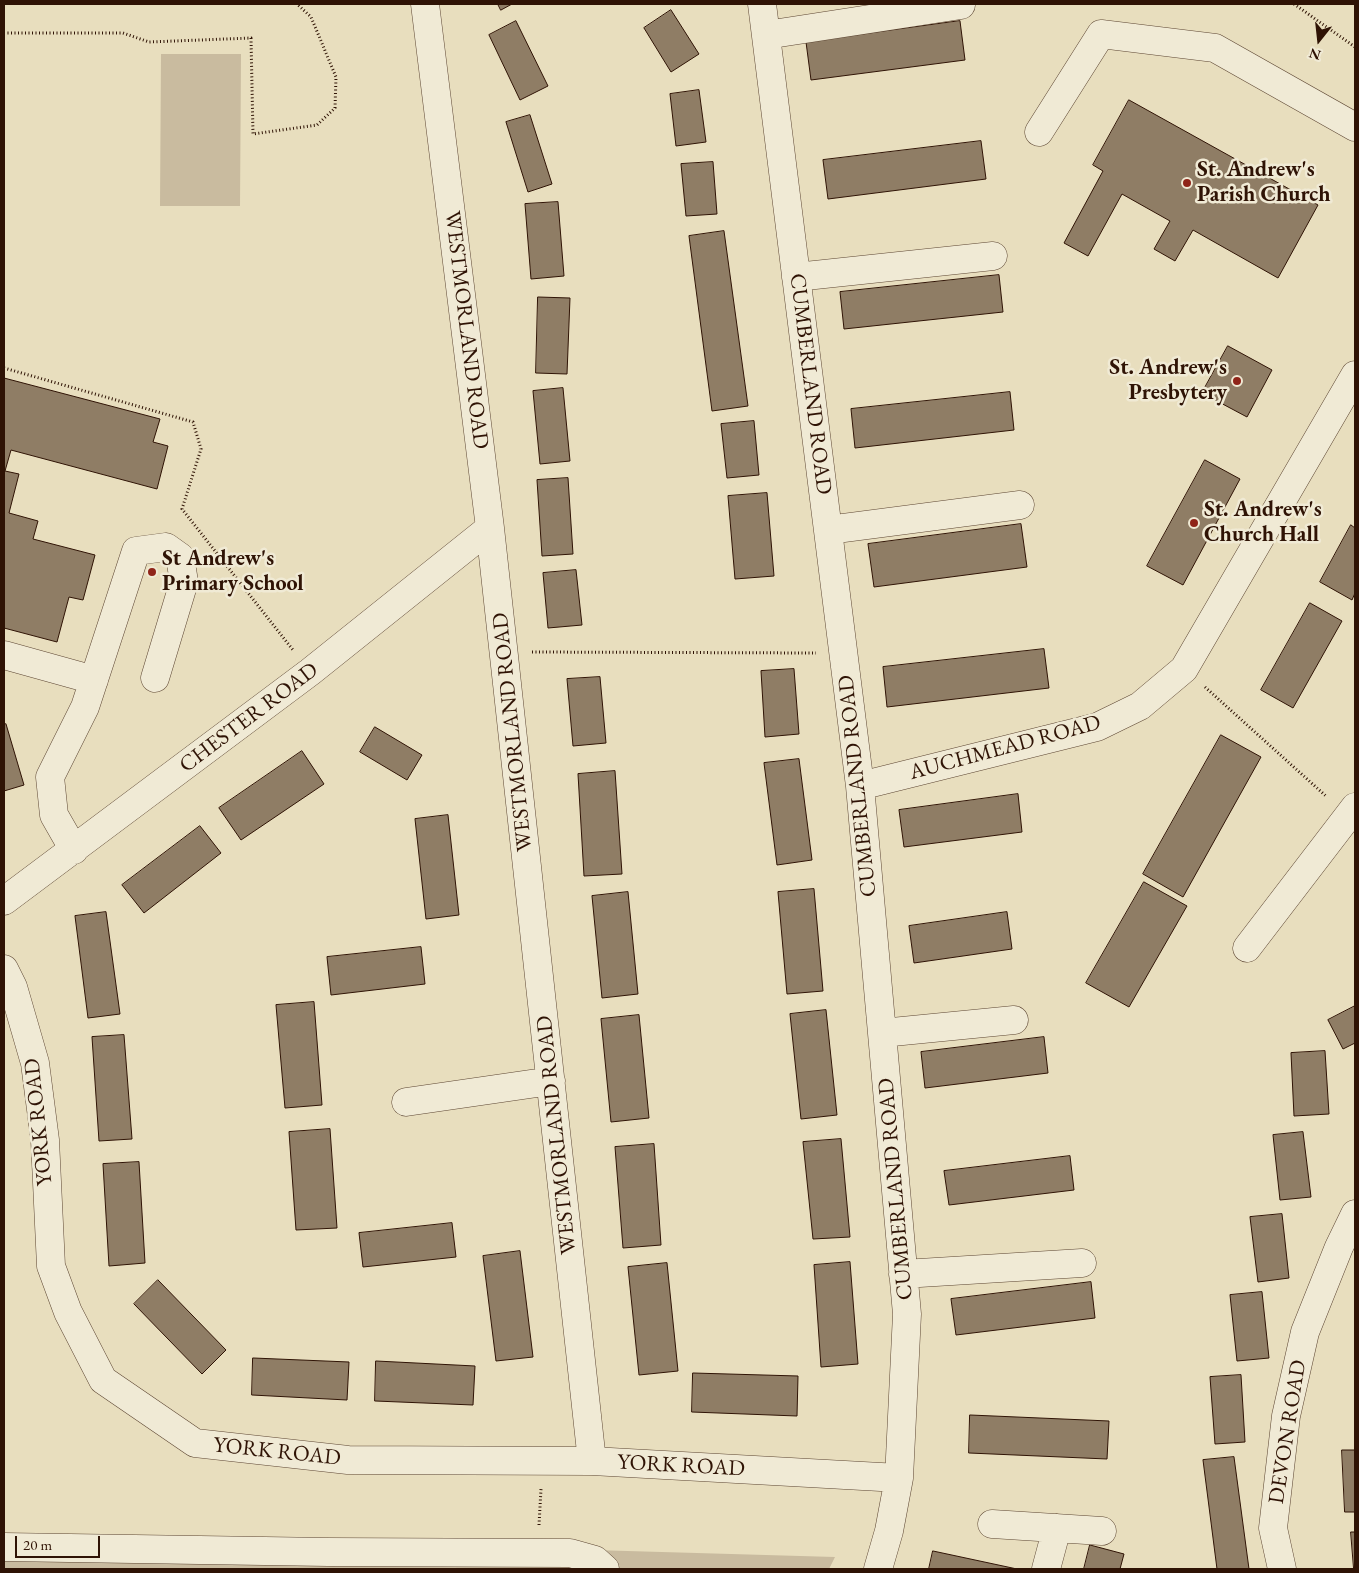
<!DOCTYPE html>
<style>
body{margin:0}
#map{position:relative;width:1359px;height:1573px;overflow:hidden;background:#e8debe;font-family:"EB Garamond",serif}
canvas{display:block}
.frame{position:absolute;inset:0;border:5px solid #2f1305;pointer-events:none}
.north{position:absolute;left:1294px;top:15px;width:50px;height:50px;-webkit-text-stroke:4px #f0ead5;paint-order:stroke;rotate:196deg;font-size:14px;font-weight:700;line-height:20px;text-align:center;color:#2f1305}
.north::after{content:'';display:block;margin:auto;width:18px;height:22px;background:#2f1305;clip-path:polygon(50% 0,100% 100%,50% 72%,0 100%)}
.scale{position:absolute;left:15px;top:1536px;width:85px;height:22px;box-sizing:border-box;border:2px solid #2f1305;border-top:0;padding-left:6px;font-size:15px;line-height:18px;white-space:nowrap;color:#2f1305;-webkit-text-stroke:4px #f0ead5;paint-order:stroke}
</style>
<div id="map">
<canvas width="1359" height="1573"></canvas>
<div class="frame"></div>
<div class="north">N</div>
<div class="scale">20 m</div>
</div>
<script>
const context = document.querySelector('canvas').getContext('2d');
context.lineJoin = 'round';
function fillPath(path, color) {
  context.fillStyle = color;
  context.fill(path, 'evenodd');
}
function stroke(path, color, width, dash) {
  context.strokeStyle = color;
  context.lineWidth = width;
  context.lineCap = dash ? 'butt' : 'round';
  context.setLineDash(dash || []);
  context.stroke(path);
}
function drawText(font, color, halo, rows, align = 'center') {
  context.font = font + ' "EB Garamond",serif';
  context.lineWidth = 5;
  context.setLineDash([]);
  context.textBaseline = 'middle';
  context.strokeStyle = halo;
  context.fillStyle = color;
  for (const [text, x, y, turn = 0] of rows) {
    context.save();
    context.translate(x, y);
    context.rotate((+turn || 0) * Math.PI / 180);
    context.textAlign = isNaN(turn) ? turn : align;
    if (halo) context.strokeText(text, 0, 0);
    context.fillText(text, 0, 0);
    context.restore();
  }
}
const green = new Path2D(`
 M161 54H241L240 206H160Z
 M4 1533 835 1557 829 1569H4Z`);
const building = new Path2D(`
 M498 4H512L501 10Z
 M671 10 699 54 671 72 644 28Z
 M516 21 548 86 520 100 489 35Z
 M960 21 965 60 811 80 806 42Z
 M699 90 706 142 676 146 670 94Z
 M1129 100 1318 205 1278 278 1193 230 1175 261 1154 249 1170 221 1122 194 1088 256 1064 243 1103 171 1093 165Z
 M530 115 552 184 528 192 506 122Z
 M981 141 986 179 828 199 823 160Z
 M713 162 717 214 686 216 681 164Z
 M558 202 564 276 531 279 525 204Z
 M724 231 748 406 712 411 689 236Z
 M999 275 1003 312 844 329 840 292Z
 M538 297 570 298 567 374 536 373Z
 M1228 346 1272 370 1247 417 1202 393Z
 M4 378 160 419 153 442 168 446 157 489 11 450 5 471 19 474 9 513 38 521 33 539 95 555 83 600 69 597 57 642 4 628Z
 M563 388 570 461 540 464 533 391Z
 M1010 392 1014 430 855 448 851 409Z
 M754 421 759 475 727 478 721 424Z
 M1205 460 1240 479 1183 585 1147 566Z
 M568 478 573 554 542 556 537 480Z
 M767 493 774 576 735 579 728 496Z
 M1021 524 1027 567 874 587 868 544Z
 M1351 525 1355 528V593L1352 600 1320 582Z
 M576 570 582 625 548 628 543 573Z
 M1310 603 1342 621 1293 708 1261 690Z
 M1044 649 1049 688 887 707 883 667Z
 M794 669 799 734 765 737 761 671Z
 M600 677 606 743 573 746 567 679Z
 M6 724 24 785 4 791V725Z
 M375 727 422 755 407 780 360 752Z
 M1221 735 1261 757 1183 897 1143 874Z
 M302 751 324 784 241 840 219 808Z
 M799 759 812 860 777 865 764 763Z
 M615 771 622 874 584 876 578 774Z
 M1018 794 1022 832 904 847 899 810Z
 M448 815 459 915 426 919 415 819Z
 M200 826 221 853 144 913 122 885Z
 M1144 882 1187 906 1129 1007 1086 983Z
 M814 889 823 991 787 994 778 892Z
 M628 892 638 994 602 998 592 896Z
 M106 912 120 1014 88 1018 75 916Z
 M1007 912 1012 949 914 963 909 926Z
 M421 947 425 984 331 995 327 957Z
 M314 1002 322 1105 285 1108 276 1005Z
 M1355 1006V1043L1343 1049 1328 1020Z
 M826 1010 837 1115 801 1119 790 1014Z
 M639 1015 649 1118 611 1122 601 1019Z
 M124 1035 132 1139 99 1141 92 1037Z
 M1044 1037 1048 1073 925 1088 921 1052Z
 M1325 1051 1329 1114 1294 1116 1291 1053Z
 M330 1129 337 1228 296 1230 289 1132Z
 M1303 1132 1311 1197 1280 1200 1273 1135Z
 M841 1139 850 1237 813 1239 803 1142Z
 M654 1144 661 1245 623 1248 615 1147Z
 M1070 1156 1074 1190 949 1205 944 1171Z
 M139 1162 145 1263 109 1266 103 1164Z
 M1282 1214 1289 1278 1258 1282 1250 1217Z
 M452 1223 456 1257 363 1267 359 1233Z
 M520 1251 533 1357 496 1361 483 1256Z
 M850 1262 858 1364 821 1367 814 1265Z
 M667 1263 678 1371 639 1375 628 1267Z
 M158 1280 226 1350 202 1374 134 1304Z
 M1091 1282 1095 1318 956 1335 951 1299Z
 M1262 1292 1269 1358 1237 1361 1230 1295Z
 M253 1358 349 1362 347 1400 252 1395Z
 M376 1361 475 1366 473 1405 375 1401Z
 M693 1373 798 1376 797 1416 692 1412Z
 M1241 1375 1245 1442 1215 1444 1210 1377Z
 M970 1415 1109 1421 1107 1459 969 1453Z
 M1342 1450H1355V1512H1345Z
 M1234 1457 1249 1569H1217L1203 1460Z
 M1351 1532H1355V1569H1354Z
 M1090 1545 1124 1554 1120 1569H1084Z
 M933 1551 1017 1569H929Z`);
const path = new Path2D(`
 M1294 4 1355 47
 M4 33H123L149 42 251 38 253 134 317 125 335 108 336 77 311 17 297 4
 M4 368 193 422 201 449 182 509 293 650
 M532 652 816 653
 M1205 687 1327 797
 M539 1525 541 1489`);
const minor = new Path2D(`
 M425 4 490 528 592 1461
 M762 4 860 786 907 1314 899 1478 889 1531 878 1569
 M766 35 961 5
 M1039 132 1101 34 1215 48 1355 127
 M796 277 993 256
 M828 530 1020 505
 M4 655 94 680
 M860 786 1097 727 1140 706 1184 669 1355 375
 M74 850 54 815 50 777 85 707 136 551 166 547 180 557 184 582 155 678
 M4 901 310 672 490 528
 M1247 948 1355 807
 M4 969 13 987 35 1063 45 1140 51 1266 68 1312 103 1380 195 1443 348 1460 592 1461 899 1478
 M882 1033 1014 1020
 M406 1102 551 1081
 M903 1274 1082 1263
 M992 1524 1102 1531
 M4 1547 329 1552 570 1553 595 1560 605 1569
 M1046 1569 1057 1528
 M1282 1569 1273 1528 1286 1416 1305 1332 1339 1247 1355 1214`);
const markers = [
 [1187,183,5,"#8f2418"],
 [1237,381,5,"#8f2418"],
 [1194,523,5,"#8f2418"],
 [152,572,5,"#8f2418"]
];
const poiNames = [
 ["St. Andrew's",1197,170],
 ["Parish Church",1197,195],
 ["St. Andrew's",1227,368,"right"],
 ["Presbytery",1227,393,"right"],
 ["St. Andrew's",1204,510],
 ["Church Hall",1204,535],
 ["St Andrew's",162,559],
 ["Primary School",162,584]
];
const streetNames = [
 ["WESTMORLAND ROAD",466,330,83],
 ["CUMBERLAND ROAD",810,384,83],
 ["CHESTER ROAD",249,718,-37],
 ["WESTMORLAND ROAD",513,732,-96],
 ["AUCHMEAD ROAD",1005,748,-15],
 ["CUMBERLAND ROAD",858,786,-96],
 ["YORK ROAD",39,1122,-96],
 ["WESTMORLAND ROAD",557,1135,-96],
 ["CUMBERLAND ROAD",896,1189,-95],
 ["DEVON ROAD",1288,1432,-81],
 ["YORK ROAD",277,1452,6],
 ["YORK ROAD",681,1466,3]
];
fillPath(green, '#c9bb9f');
fillPath(building, '#8f7d65');
stroke(building, '#2f1305', 1);
stroke(minor, '#5d4633', 29);
stroke(path, '#2f1305', 3, [1, 2.5]);
stroke(minor, '#f0ead5', 28);
for (const [x, y, r, color] of markers) {
  const dot = new Path2D();
  dot.arc(x, y, r, 0, 2 * Math.PI);
  context.fillStyle = color;
  context.fill(dot);
  stroke(dot, '#f0ead5', 2);
}
drawText('bold 22px', '#2f1305', '#f0ead5', poiNames, 'left');
drawText('22px', '#2f1305', '#f0ead5', streetNames);
</script>
